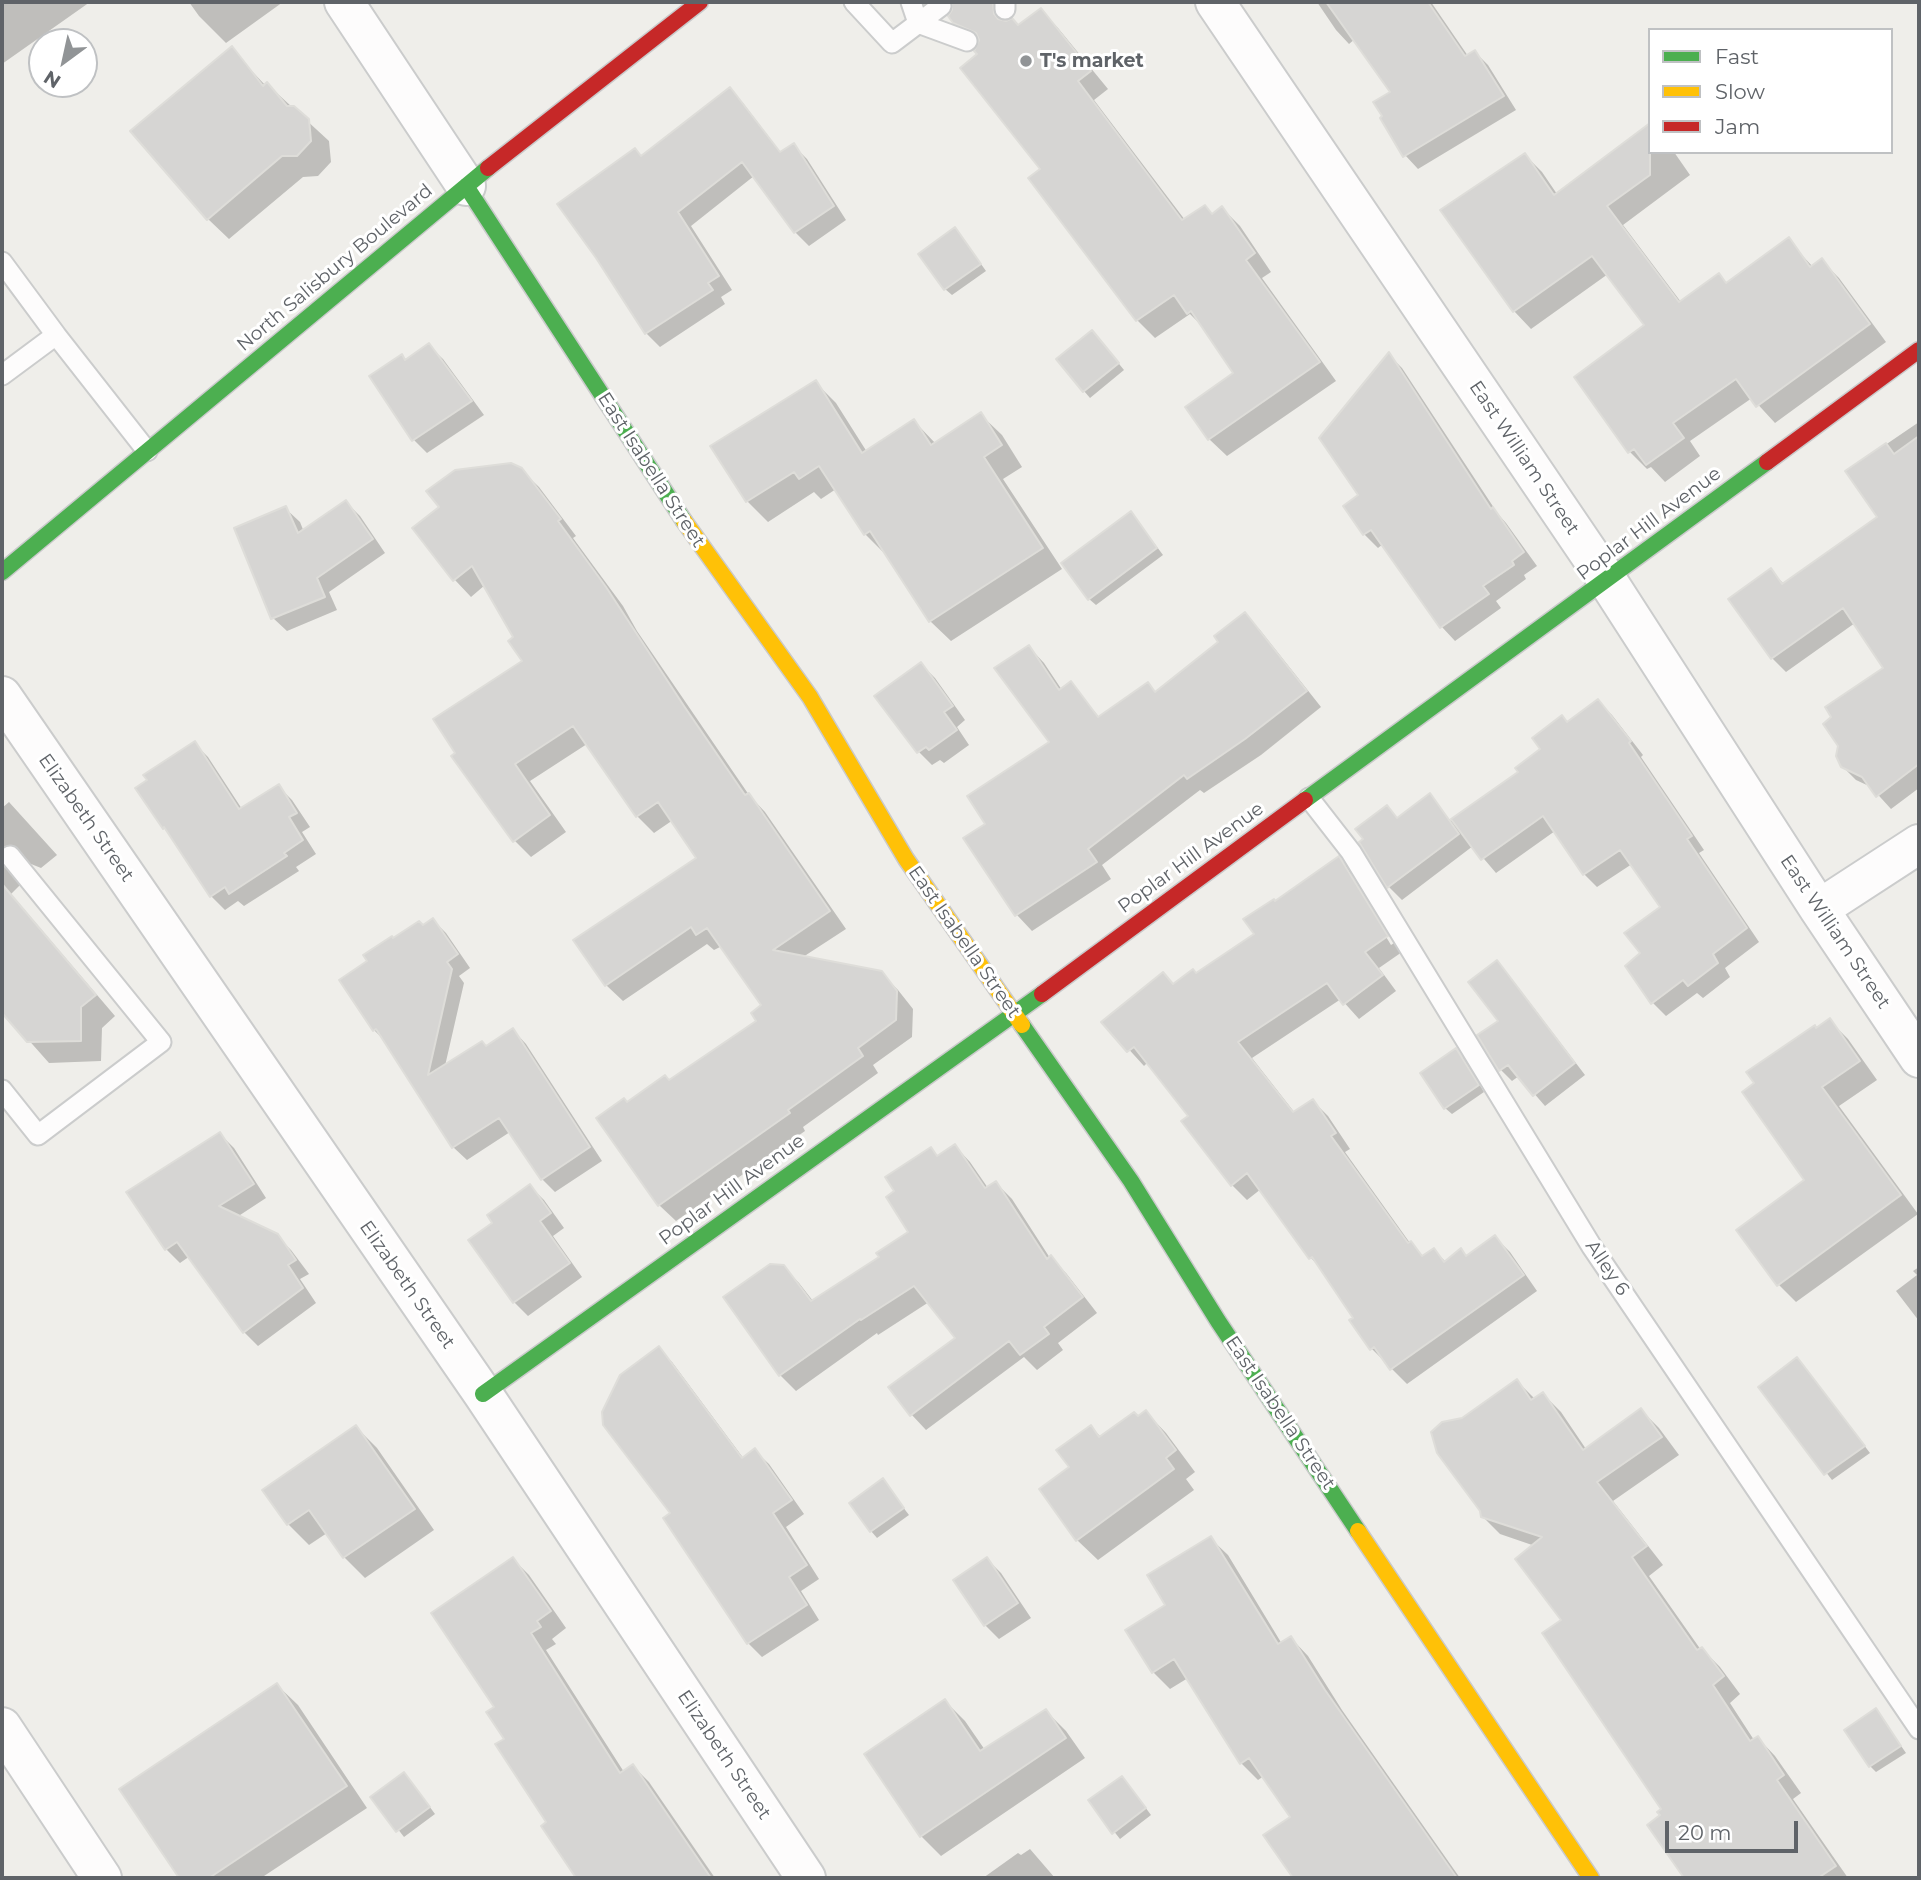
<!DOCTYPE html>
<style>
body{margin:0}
#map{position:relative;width:1921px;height:1880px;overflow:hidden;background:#efeeea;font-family:Montserrat,sans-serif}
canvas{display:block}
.frame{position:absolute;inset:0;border:4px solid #5f6368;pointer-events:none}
.legend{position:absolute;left:1648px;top:28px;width:245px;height:126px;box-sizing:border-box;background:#fff;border:2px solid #bfc1c3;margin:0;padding:9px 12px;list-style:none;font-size:21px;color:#5f6368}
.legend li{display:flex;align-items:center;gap:14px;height:35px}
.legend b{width:35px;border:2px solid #bfc1c3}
.north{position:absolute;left:28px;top:28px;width:70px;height:70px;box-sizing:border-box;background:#fff;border:2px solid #bfc1c3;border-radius:50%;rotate:213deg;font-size:19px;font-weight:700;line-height:28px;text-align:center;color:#5f6368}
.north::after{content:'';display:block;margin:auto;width:24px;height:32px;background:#919496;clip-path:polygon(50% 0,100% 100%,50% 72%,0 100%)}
.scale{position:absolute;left:1665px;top:1821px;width:133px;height:32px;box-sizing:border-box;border:4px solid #5f6368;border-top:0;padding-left:9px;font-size:21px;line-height:24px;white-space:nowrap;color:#5f6368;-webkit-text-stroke:5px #fff;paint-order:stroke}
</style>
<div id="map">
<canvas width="1921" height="1880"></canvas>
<div class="frame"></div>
<ul class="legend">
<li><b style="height:9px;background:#4caf50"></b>Fast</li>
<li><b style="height:9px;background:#ffc107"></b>Slow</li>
<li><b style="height:9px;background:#c62828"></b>Jam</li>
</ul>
<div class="north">N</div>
<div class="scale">20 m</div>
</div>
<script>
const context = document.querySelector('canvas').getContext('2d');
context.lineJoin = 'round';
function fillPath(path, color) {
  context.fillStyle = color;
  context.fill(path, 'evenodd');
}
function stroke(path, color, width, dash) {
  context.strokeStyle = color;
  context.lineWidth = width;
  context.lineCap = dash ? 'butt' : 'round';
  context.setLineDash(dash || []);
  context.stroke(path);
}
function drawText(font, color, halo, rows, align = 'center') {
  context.font = font + ' Montserrat,sans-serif';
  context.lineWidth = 6;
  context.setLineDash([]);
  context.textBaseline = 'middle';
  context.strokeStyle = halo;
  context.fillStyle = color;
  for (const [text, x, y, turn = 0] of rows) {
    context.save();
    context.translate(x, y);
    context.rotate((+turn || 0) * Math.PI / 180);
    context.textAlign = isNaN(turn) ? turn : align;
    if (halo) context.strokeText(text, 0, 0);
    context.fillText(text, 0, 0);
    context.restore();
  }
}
const shadow = new Path2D(`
 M2 2H90L2 64Z
 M189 2H283L226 43 199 16Z
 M941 2H1000L1018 27 1040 10 1058 28 1108 89 1094 100 1185 220 1205 207 1213 215 1222 208 1240 226 1271 272 1262 278 1336 381 1227 456 1209 439 1236 373 1206 330 1190 314 1155 338 1137 320 1042 169 979 55 981 44 973 40 955 22 952 13Z
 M1317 2H1431L1468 56 1475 52 1488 65 1516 110 1418 169 1405 155 1392 92 1355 39 1349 44 1336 30Z
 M231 49 266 86 267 84 329 141 331 162 318 176 303 177 229 239 208 219Z
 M729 90 743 103 781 153 793 145 807 159 846 220 809 246 795 232 754 176 691 226 732 290 721 297 725 304 660 347 646 333 642 158Z
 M1650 152H1674L1690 175 1623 225 1681 302 1718 275 1727 284 1788 240 1813 267 1822 261 1839 278 1886 342 1775 423 1752 398 1690 441 1700 456 1665 482 1651 467 1647 469 1630 452 1647 326 1608 274 1531 329 1514 311 1525 155 1542 172 1557 194Z
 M961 236 986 271 952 295 945 289Z
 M1098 338 1124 370 1090 398 1084 391Z
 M429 346 443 359 484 415 427 453 414 440 401 356 407 361Z
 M1389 355 1402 368 1498 514 1506 523 1537 566 1524 575 1526 579 1496 601 1501 608 1455 641 1442 627 1383 544 1378 548 1364 534 1345 506 1361 496Z
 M815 382 836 403 867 452 914 421 936 444 981 415 1002 435 1022 467 1003 479 1062 569 951 641 930 621 886 555 865 534 836 489 821 499 814 492 768 522 747 501Z
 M1919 422V636L1883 659 1855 623 1786 672 1772 658 1731 599 1771 571 1785 585 1879 518 1847 471Z
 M521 470 539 487 576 536 573 538 623 606 637 631 749 795 765 812 846 929 803 957 881 973 898 990 913 1009 912 1037 873 1065 878 1073 803 1127 805 1131 676 1221 659 1205 627 1104 669 1081 759 1021 764 1005 722 946 714 950 707 944 623 1001 606 985 699 859 673 820 654 833 637 816 587 744 530 781 566 832 531 857 515 841 453 757 524 661 515 637 485 585 471 597 455 580 415 528Z
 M346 502 360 516 385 553 329 592 337 610 287 631 273 618 286 509 300 522 304 532Z
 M1137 520 1163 555 1096 605 1089 599Z
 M1245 614 1260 630 1321 707 1261 755 1204 793 1200 790 1102 865 1111 879 1032 931 1017 915 966 839 988 824 1051 742 1029 647 1044 663 1062 690 1071 684 1100 718 1148 684 1156 693 1220 642Z
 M921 664 935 678 965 720 957 727 969 745 944 763 940 760 932 765 919 752Z
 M1912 674 1919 684V788L1891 809 1871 787 1856 780 1842 766 1840 745Z
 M1598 701 1612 715 1643 755 1641 757 1704 850 1699 853 1759 942 1725 968 1730 977 1703 998 1697 993 1666 1016 1653 1003 1642 953 1662 907 1632 864 1597 887 1584 874 1555 831 1496 873 1473 846 1402 900 1389 887 1387 808 1398 819 1429 796 1451 821 1520 773 1568 724Z
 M194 743 208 757 242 809 278 786 292 800 310 827 302 832 316 854 296 867 299 871 244 906 238 901 225 910 211 896 137 788Z
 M9 802 57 855 41 868 31 864 22 867 18 879 20 885 11 894 115 1016 102 1028 101 1061 49 1063 2 1010V808Z
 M1339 858 1354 874 1402 952 1379 968 1396 991 1359 1019 1341 999 1252 1058 1295 1113 1313 1101 1328 1116 1350 1149 1345 1152 1410 1243 1424 1257 1434 1250 1446 1262 1461 1251 1468 1257 1495 1237 1510 1252 1537 1291 1407 1384 1372 1349 1352 1321 1356 1318 1322 1270 1311 1258 1261 1189 1247 1200 1232 1185 1191 1116 1148 1062 1144 1066 1104 1022 1196 975 1256 935 1275 903ZM1348 874H1352L1394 943 1391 945Z
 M433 920 446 933 470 968 459 976 464 983 445 1066 487 1047 513 1030 526 1044 602 1161 555 1192 542 1179 510 1132 467 1160 453 1147 387 1043 374 1030 341 981Z
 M1497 963 1508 974 1585 1075 1545 1106 1519 1076 1512 1081 1501 1070 1479 1035 1500 1021Z
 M1830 1021 1848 1039 1877 1080 1839 1106 1918 1214 1796 1302 1778 1284 1806 1181 1817 1030Z
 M1456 1051 1463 1057 1484 1092 1452 1114 1445 1108Z
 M220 1134 234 1148 266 1198 237 1217 277 1236 291 1250 309 1274 300 1279 316 1303 258 1346 244 1332 190 1256 180 1263 166 1249Z
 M955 1146 970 1162 988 1188 996 1183 1012 1199 1050 1258 1066 1273 1097 1313 1058 1343 1063 1350 1037 1370 1024 1357 926 1430 911 1414 957 1338 929 1302 878 1335 877 1333 796 1391 780 1375 725 1298 783 1267 799 1283 813 1301 881 1258 911 1232 896 1192 931 1149 939 1157Z
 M530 1186 544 1200 564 1228 553 1236 582 1277 528 1316 514 1302 495 1223Z
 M1919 1267V1321L1896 1291 1917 1275 1913 1271Z
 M658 1348 672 1362 744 1459 755 1451 769 1464 804 1514 786 1527 819 1579 801 1591 819 1620 762 1657 748 1643 673 1513Z
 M1803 1366 1870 1453 1832 1480 1760 1387Z
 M1517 1381 1535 1399 1543 1394 1561 1412 1586 1449 1641 1410 1659 1428 1679 1455 1613 1501 1663 1565 1649 1576 1701 1650 1702 1649 1720 1667 1740 1694 1730 1703 1754 1740 1758 1738 1775 1756 1801 1793 1793 1799 1848 1878H1686L1650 1825 1663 1816 1664 1809 1563 1621 1535 1546 1500 1534 1482 1516 1463 1420Z
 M1146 1412 1166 1433 1195 1472 1186 1479 1194 1490 1098 1560 1077 1540 1071 1468 1091 1427 1101 1437Z
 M356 1427 377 1448 434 1530 365 1578 344 1557 327 1533 309 1545 288 1524 265 1490Z
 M883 1481 909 1515 877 1538 871 1531Z
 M1210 1538 1228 1555 1282 1644 1291 1638 1308 1656 1342 1710 1460 1878H1295L1266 1835 1292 1817 1264 1776 1258 1780 1241 1763 1188 1678 1170 1689 1153 1672 1168 1606Z
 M513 1559 529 1575 566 1628 552 1639 556 1644 546 1650 624 1772 633 1766 649 1782 715 1878H578L543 1827 549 1823 506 1739 497 1707Z
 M987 1559 1001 1573 1031 1618 999 1639 985 1625Z
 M277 1685 298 1705 367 1808 261 1878H181L121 1789Z
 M945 1701 965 1721 985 1750 1046 1711 1066 1731 1085 1758 941 1856 921 1836Z
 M1876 1710 1906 1753 1876 1772 1870 1766Z
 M410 1780 435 1814 404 1837 373 1797Z
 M1128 1784 1151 1815 1120 1839 1090 1801Z
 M1030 1849 1055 1878H983L1018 1853 1021 1855Z`);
const building = new Path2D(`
 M952 2H993L994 14 998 19 1006 21 1012 18 1018 25 1041 8 1091 71 1078 81 1182 220 1205 205 1212 214 1222 206 1255 253 1246 260 1320 362 1208 440 1185 407 1233 373 1191 311 1187 314 1174 295 1136 321 1028 178 1040 169 960 68 977 54 974 51 979 40 976 33 953 23 948 16 952 10Z
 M1326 2H1428L1465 56 1475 50 1504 96 1403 157 1380 118 1382 116 1373 102 1390 92Z
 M232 46 263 86 267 82 287 106H294L309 119 311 141 297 156H282L207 220 130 131Z
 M730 87 780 152 794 143 834 206 794 233 742 162 678 212 719 276 708 283 713 290 645 334 596 258 557 204 635 148 641 156Z
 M1650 123V175L1607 206 1679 302 1719 273 1726 283 1789 237 1810 267 1822 258 1870 324 1756 407 1736 379 1673 423 1684 438 1646 465 1634 449 1628 453 1574 377 1644 325 1592 256 1513 312 1440 210 1525 153 1554 195Z
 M955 227 981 264 944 290 918 254Z
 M1092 330 1119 363 1083 392 1056 359Z
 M429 343 472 401 412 441 369 376 402 354 405 360Z
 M1389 352 1491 509 1493 507 1524 552 1512 561 1514 565 1483 586 1489 594 1440 628 1371 530 1363 535 1343 506 1358 495 1319 438Z
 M816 380 862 453 914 419 931 445 981 412 1002 445 984 457 1043 548 929 622 870 531 864 535 819 466 799 479 794 472 746 502 710 446Z
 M1919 436V764L1876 797 1862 777 1841 767 1836 756 1838 746 1823 724 1831 717 1825 707 1883 668 1843 608 1771 659 1728 599 1771 568 1782 584 1877 517 1845 471 1886 443 1894 454Z
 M511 463 522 468 561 519 558 521 606 587 684 706 745 795 749 793 830 911 773 950 882 971 897 991 896 1020 858 1048 863 1056 788 1110 790 1113 658 1206 596 1118 624 1098 627 1102 665 1075 669 1080 756 1021 751 1013 761 1005 707 928 696 935 691 927 605 986 573 940 696 858 658 802 636 817 573 726 515 764 550 815 513 842 451 756 455 753 433 719 522 661 508 641 513 637 472 566 453 581 412 528 439 507 426 491 455 470Z
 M346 500 373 539 317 578 325 597 271 619 234 528 286 506 298 533Z
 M1131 511 1157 548 1088 600 1061 563Z
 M1245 612 1307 691 1245 739 1187 779 1184 775 1088 849 1097 862 1015 916 963 838 985 824 967 796 1049 742 994 668 1029 645 1059 690 1071 681 1098 717 1148 682 1155 692 1218 642 1214 636Z
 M921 662 953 706 944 712 957 730 929 750 926 747 917 753 874 696Z
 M1598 699 1631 741 1629 743 1692 836 1687 839 1747 928 1713 954 1718 963 1688 986 1683 980 1651 1004 1625 966 1640 953 1624 933 1660 907 1620 850 1583 875 1543 816 1481 860 1451 819 1518 772 1515 768 1540 749 1532 738 1562 715 1567 722Z
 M195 741 239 809 279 784 297 813 289 817 303 840 284 853 287 856 229 894 225 887 210 897 164 827 163 829 135 788 147 780 143 775Z
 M1430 793 1459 834 1387 888 1359 842 1363 839 1355 829 1387 805 1397 818Z
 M1339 856 1388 936 1365 952 1383 975 1343 1005 1327 983 1238 1042 1293 1112 1313 1099 1336 1133 1331 1136 1408 1243 1411 1241 1422 1256 1434 1248 1444 1262 1461 1248 1466 1256 1495 1235 1524 1275 1390 1370 1374 1347 1370 1350 1349 1320 1353 1318 1312 1257 1309 1259 1247 1173 1231 1186 1181 1121 1188 1116 1134 1047 1127 1052 1101 1022 1163 972 1173 984 1193 969 1196 973 1254 934 1243 919 1274 899 1275 901Z
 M2 884 96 995 81 1007V1041L27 1042 2 1013Z
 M433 918 458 954 447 962 452 969 428 1075 482 1041 486 1046 513 1028 590 1147 541 1180 499 1118 452 1148 376 1029 373 1031 339 980 367 961 363 955 392 936 393 938 419 921 423 925Z
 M1497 960 1575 1063 1533 1096 1508 1065 1499 1071 1477 1035 1498 1021 1468 982Z
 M1830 1018 1860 1061 1822 1087 1901 1195 1777 1286 1736 1230 1804 1180 1742 1092 1754 1083 1746 1072 1815 1025 1816 1028Z
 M1456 1048 1479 1085 1444 1109 1420 1073Z
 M220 1132 254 1184 219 1206 278 1234 296 1260 288 1265 303 1288 243 1333 177 1242 165 1250 126 1192Z
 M955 1144 985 1188 996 1181 1047 1259 1051 1255 1083 1297 1044 1327 1049 1334 1020 1355 1009 1341 910 1416 888 1387 955 1338 914 1286 861 1320 860 1319 779 1376 723 1297 770 1264 784 1265 811 1301 879 1257 876 1253 908 1232 886 1197 894 1191 885 1177 931 1147 937 1156Z
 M530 1184 551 1213 540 1221 570 1263 513 1303 468 1240 492 1223 487 1215Z
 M659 1346 742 1458 755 1448 792 1500 773 1513 807 1565 789 1577 807 1605 747 1644 663 1518 670 1513 603 1425 602 1412 620 1375Z
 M1797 1357 1865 1446 1824 1475 1758 1387Z
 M1517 1379 1531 1400 1543 1392 1583 1450 1641 1408 1662 1437 1597 1482 1647 1546 1632 1557 1697 1650 1702 1647 1724 1676 1713 1685 1750 1741 1758 1736 1784 1775 1777 1780 1836 1866 1818 1878H1684L1647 1825 1660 1815 1657 1812 1661 1809 1542 1633 1561 1620 1515 1559 1542 1537 1481 1517 1480 1511 1437 1453 1431 1432 1442 1422 1462 1418Z
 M1146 1410 1176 1450 1166 1458 1174 1469 1076 1541 1039 1489 1069 1467 1056 1450 1091 1425 1099 1437 1134 1412 1138 1416Z
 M356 1425 415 1509 343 1558 309 1510 287 1525 262 1490Z
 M883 1478 904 1508 870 1532 849 1503Z
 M1211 1536 1278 1644 1291 1636 1325 1690 1457 1878H1293L1263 1835 1290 1817 1249 1758 1240 1764 1174 1659 1152 1673 1125 1630 1165 1605 1147 1575Z
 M513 1557 551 1611 537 1621 541 1627 531 1633 620 1773 633 1764 711 1878H576L541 1826 546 1822 495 1744 504 1739 486 1712 494 1707 431 1613Z
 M987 1557 1018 1603 984 1626 953 1580Z
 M277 1683 347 1786 209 1878H179L119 1789Z
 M945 1699 980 1751 1046 1709 1066 1738 920 1837 864 1754Z
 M1876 1708 1901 1746 1869 1767 1844 1730Z
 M404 1772 430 1807 396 1832 370 1797Z
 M1122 1776 1146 1808 1112 1834 1088 1800Z`);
const lane = new Path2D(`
 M854 2 892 43 941 6
 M911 2 918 23 967 41
 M1005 9V2
 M2 262 56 335
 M2 375 56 335 147 451
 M1309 798 1351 852 1592 1247 1919 1729
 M2 1090 38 1135 161 1042 10 856`);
const street = new Path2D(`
 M344 2 466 186
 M1215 2 1607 580 1819 909 1919 1058
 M2 696 483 1394 806 1878
 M1819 909 1919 844
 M2 1727 102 1878`);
const fast = new Path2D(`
 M466 186 684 521
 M2 572 488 168
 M1305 800 1767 462
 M1022 1025 1131 1181 1218 1321 1358 1531
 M483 1394 1042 994`);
const slow = new Path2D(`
 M684 521 810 697 906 859 1022 1025
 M1358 1531 1591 1878`);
const jam = new Path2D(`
 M488 168 700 2
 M1767 462 1919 350
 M1042 994 1305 800`);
const markers = [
 [1026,61,7,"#919496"]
];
const poiNames = [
 ["T's market",1040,61]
];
const streetNames = [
 ["North Salisbury Boulevard",335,268,-40],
 ["East William Street",1524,458,56],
 ["East Isabella Street",651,470,57],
 ["Poplar Hill Avenue",1649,524,-37],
 ["Elizabeth Street",86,818,55],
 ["Poplar Hill Avenue",1191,858,-36],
 ["East William Street",1835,932,56],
 ["East Isabella Street",964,942,55],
 ["Poplar Hill Avenue",732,1190,-36],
 ["Alley 6",1607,1268,56],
 ["Elizabeth Street",407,1285,55],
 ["East Isabella Street",1280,1413,56],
 ["Elizabeth Street",724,1755,56]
];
fillPath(shadow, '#0003');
fillPath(building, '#d6d5d3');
stroke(building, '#deddd9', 2);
stroke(lane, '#cbcccc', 23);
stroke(street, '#cbcccc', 42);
stroke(fast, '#cacacb', 19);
stroke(slow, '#cacacb', 19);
stroke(jam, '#cacacb', 19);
stroke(lane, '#fdfcfc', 19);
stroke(street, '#fdfcfc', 38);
stroke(fast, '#4caf50', 16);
stroke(slow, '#ffc107', 16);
stroke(jam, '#c62828', 16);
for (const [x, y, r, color] of markers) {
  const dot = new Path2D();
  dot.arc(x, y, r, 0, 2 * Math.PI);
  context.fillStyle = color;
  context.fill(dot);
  stroke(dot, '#fff', 2.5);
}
drawText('bold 19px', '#5f6368', '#fff', poiNames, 'left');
drawText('19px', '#5f6368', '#fff', streetNames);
</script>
